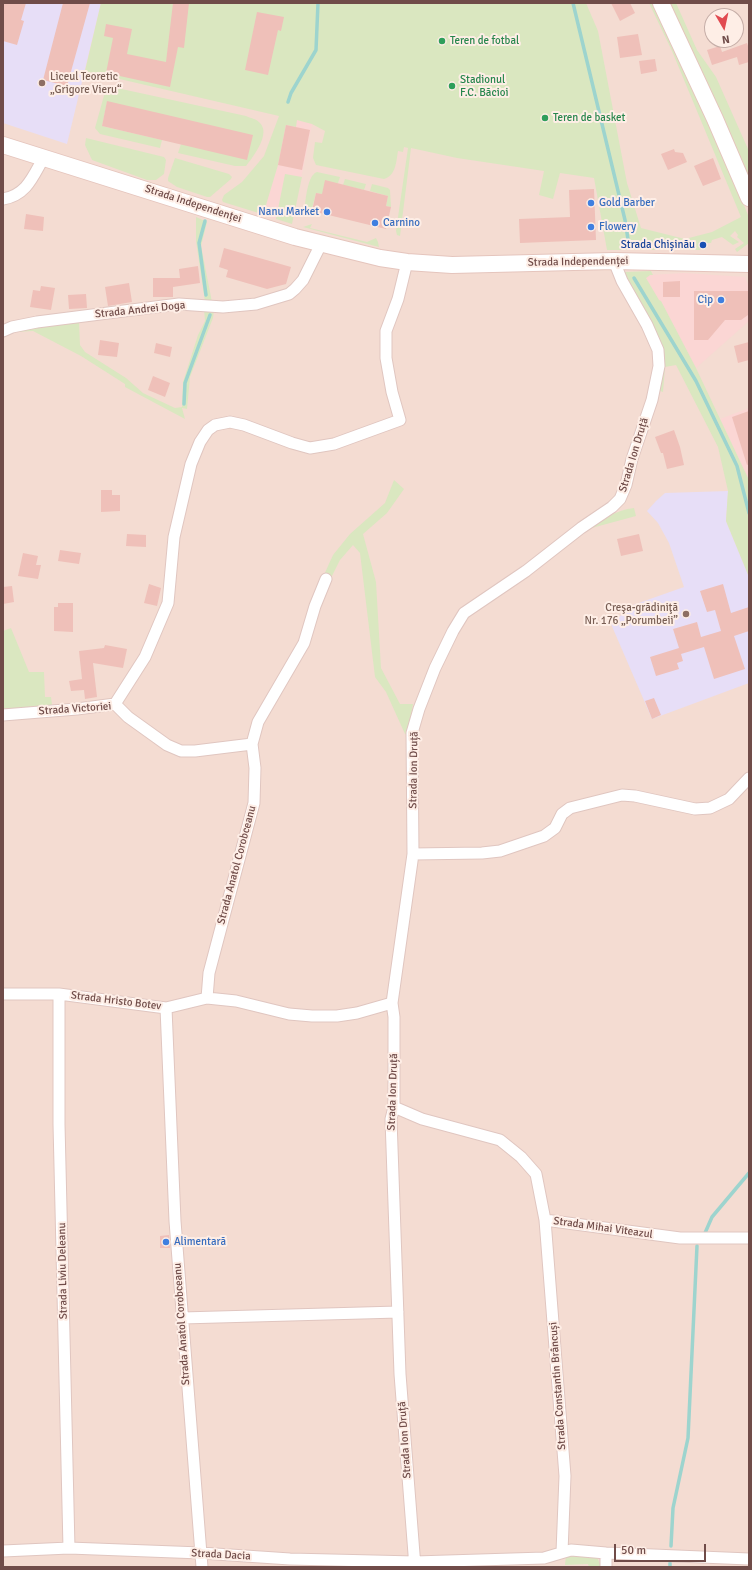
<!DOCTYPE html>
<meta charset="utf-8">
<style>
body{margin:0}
#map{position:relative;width:752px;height:1570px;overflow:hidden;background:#fbeae0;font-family:Signika,sans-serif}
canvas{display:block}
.frame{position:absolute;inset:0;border:4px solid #704c49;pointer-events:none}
.north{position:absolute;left:704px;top:8px;width:40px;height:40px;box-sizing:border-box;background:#feeee6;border:1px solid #c5ada7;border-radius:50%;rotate:171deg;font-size:11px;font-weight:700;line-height:16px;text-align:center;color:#704c49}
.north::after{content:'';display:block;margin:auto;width:14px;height:18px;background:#e14a50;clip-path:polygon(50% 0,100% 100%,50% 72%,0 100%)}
.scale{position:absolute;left:614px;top:1544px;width:92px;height:18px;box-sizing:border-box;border:2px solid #704c49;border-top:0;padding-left:5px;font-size:12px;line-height:14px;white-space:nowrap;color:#704c49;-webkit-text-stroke:3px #feeee6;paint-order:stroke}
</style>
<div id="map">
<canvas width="752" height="1570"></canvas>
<div class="frame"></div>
<div class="north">N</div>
<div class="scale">50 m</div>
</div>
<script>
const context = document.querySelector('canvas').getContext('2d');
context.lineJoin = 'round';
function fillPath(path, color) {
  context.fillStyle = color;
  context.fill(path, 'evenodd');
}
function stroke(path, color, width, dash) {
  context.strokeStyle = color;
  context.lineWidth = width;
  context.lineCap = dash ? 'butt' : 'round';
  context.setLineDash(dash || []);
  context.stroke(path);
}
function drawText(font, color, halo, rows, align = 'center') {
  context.font = font + ' Signika,sans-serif';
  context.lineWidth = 4;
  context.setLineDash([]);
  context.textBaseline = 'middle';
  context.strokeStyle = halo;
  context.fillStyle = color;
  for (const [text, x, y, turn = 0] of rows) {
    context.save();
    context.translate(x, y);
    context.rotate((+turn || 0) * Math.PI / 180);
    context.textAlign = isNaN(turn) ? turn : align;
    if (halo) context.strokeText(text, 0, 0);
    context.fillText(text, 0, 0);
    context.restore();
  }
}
const residential = new Path2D(`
 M3 3H749V1567H3ZM712 16H736V40H712Z`);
const commercial = new Path2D(`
 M279 116 312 124 292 224 257 213Z
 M684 273 745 277 749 287V321L696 368 661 301H659L646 278 650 275Z
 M749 408V478H748L720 419Z`);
const education = new Path2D(`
 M3 3H101L67 144 3 123Z
 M728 491 726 521 749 577V683L652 719 611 624 633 605 684 587 669 543 658 523 647 511 656 501 665 493Z`);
const green = new Path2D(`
 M101 3H586L598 31 627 183 641 228 685 239 712 232 741 217 672 51 649 3H653L707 114 748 215 749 243 737 252 735 249 744 243 737 237 738 235 735 231 730 236 739 242 733 245 722 237 712 240 711 243H700V250H607L594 178 560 173 553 199 539 195 544 171 457 158 411 148 400 236 397 235 396 231 408 148 404 147 403 152 398 151C396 163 396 175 384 179L316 165 313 158 315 142 322 143 325 131 312 124 297 120 296 127 286 125 278 165 266 205 267 211 265 215 223 202 222 200 224 195 242 182 264 156 279 116 85 71Z
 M668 3H676L697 50 716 77 748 149 749 181Z
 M117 88 246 116C250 118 257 119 260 123 271 134 253 157 246 166H235L178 153 181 144 107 102 102 126 162 140 160 148 100 134 95 128 105 92Z
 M86 138 164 157 166 160 164 174 156 180H147L92 160 85 145Z
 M175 158 229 174 232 177 231 179 210 197H207L177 187 168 181V178Z
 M317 172 340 177 338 183 322 194 316 193 310 216 305 213 304 210C306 201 307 175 317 172Z
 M285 174 302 177 292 224 276 219Z
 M345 179 366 184 364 190 343 185Z
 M372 184 388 188 390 190 391 207 386 206 388 196 370 191Z
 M196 217 207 222 201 246 212 302H205L196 241Z
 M312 224 310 228 367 242 376 238 378 242 379 247 303 227Z
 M651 271 653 275H650L646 278 659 300 661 301 696 368 748 478 749 577 726 521 728 491 718 447 676 365 665 367 663 392 660 391 662 363 623 272Z
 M204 309 214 310 213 318 190 377 187 409 182 408 185 419 125 387V384L81 356 33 331 15 332 30 326 79 321 80 345 85 352 126 378 143 393 175 408 182 407 183 382 198 335 205 321Z
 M394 480 404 489 387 513 363 534 376 582 381 668 400 704H413L408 735 405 734 386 692 375 677 360 553 353 545 340 560 330 580 323 577 333 555 350 534 385 503Z
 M634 508 636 516 588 529C603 519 616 510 634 508Z
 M11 628 29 672H44L45 697H51L52 705 18 710 3 708V631Z
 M566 1555 597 1557 601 1567H589L588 1564 565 1565Z`);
const stream = new Path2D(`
 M573 3 625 220 629 246
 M288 102 291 93 316 50 318 3
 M205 221 199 243 206 295
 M634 278 696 381 737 466 749 513
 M184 404 185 383 210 315
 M705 1233 712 1217 749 1173
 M671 1546 673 1508 688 1438 697 1246
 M670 1563V1567`);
const building = new Path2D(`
 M3 3H26L21 20 24 21 17 45 3 41Z
 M63 3H90L67 86 43 80Z
 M173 3H189L184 48 178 47 170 87 106 73 113 38 104 36 106 24 132 29 127 54 166 62Z
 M611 3H630L635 13 620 21Z
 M257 12 284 17 281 31 278 30 268 75 245 70Z
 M638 34 642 55 620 58 617 37Z
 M747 43 749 49V62L739 65 737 57 712 65 707 50 720 46 722 52Z
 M655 59 657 71 641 74 639 61Z
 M107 101 253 135 247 160 102 126Z
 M286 125 310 130 302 170 278 165Z
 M674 149 675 152 683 153 687 162 668 170 661 154Z
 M713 158 721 179 703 186 694 166Z
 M325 180 388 196 386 206 391 207 386 229 312 211 316 193 322 194Z
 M594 189 596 240 520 243 519 219 570 217 569 190Z
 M26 214 44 217 43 231 24 229Z
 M224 248 291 267 286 284 267 289 226 277 228 270 219 267Z
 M198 266 200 283 173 287V297H153V278H180L179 269Z
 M680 281V297H663V282Z
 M129 283 132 302 108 306 105 287Z
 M41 286 55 288 51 310 30 307 33 290 40 291Z
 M694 291H748V315L741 320H725L708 340H694Z
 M86 294 87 308 69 309 68 295Z
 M100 340 119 343 117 357 98 355Z
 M749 342V360L738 363 734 346Z
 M156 343 172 347 170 357 154 353Z
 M153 376 170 383 165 397 148 390Z
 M749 411V464L747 465 732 417Z
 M674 430 680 447 684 465 667 469 663 453H661L655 437Z
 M101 490H112V495H120V511L101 512Z
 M127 534 146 535V547L126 546Z
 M639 534 643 551 621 556 617 539Z
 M60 550 81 553 79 564 58 561Z
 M23 553 38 556 36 565H41L38 579 18 576Z
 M149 584 161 588 157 606 144 603Z
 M723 584 731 613 749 607V631L734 636 745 669 714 679 704 647 681 654 683 661 677 663 679 669 656 676 650 657 679 648 673 629 697 622 701 637 721 631 715 610 707 612 700 591Z
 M12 586 14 602 3 604V587Z
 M58 603H73V632L54 631V607H58Z
 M105 645 127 649 123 668 93 663 97 697 85 699 84 690 71 691 69 681 82 679 79 651 104 648Z
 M654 698 661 715 652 719 645 701Z
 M169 1235 170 1248H160V1236Z`);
const street = new Path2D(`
 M3 199C27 195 33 176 44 157
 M3 331 12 327 37 322 179 304 223 307 256 304 289 294 295 289 303 280 321 244
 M115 704 145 657 168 603 174 537 191 464 200 442 208 430 215 425 230 422 244 425 292 443 310 448 334 444 400 420 392 392 386 358V331L398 299 407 262
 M115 704 128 717 167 745 181 751H195L252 744
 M3 715 77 709 115 704
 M413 854 482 853 500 851 544 836 555 828 562 814 570 808 622 795 635 796 695 809 710 808 729 799 749 778
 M3 994H59L166 1008 207 998 236 1001 289 1014 312 1016H337L357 1013 392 1003
 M59 994V1124L69 1548
 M207 998 209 973 254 803 255 768 252 744 258 722 304 643 315 606 326 579
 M166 1008 175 1221 202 1567
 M394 1107 422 1119 500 1140 521 1157 536 1174 545 1220 680 1238H749
 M545 1220 565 1476 562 1552
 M182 1318 398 1312
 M3 1551 69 1548 201 1553 290 1559 415 1562 544 1558 571 1550 606 1553 749 1559
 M606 1553V1567
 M415 1567 400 1374 391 1119 394 1107V1017L392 1003 413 854 412 733 419 709 435 668 453 631 464 613 526 571 581 528 612 507 620 499 626 485 632 459 652 400 659 366 658 350 647 325 622 281 614 261`);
const secondary = new Path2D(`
 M661 3 715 119 749 198
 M3 145 295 237 380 258 407 262 452 265 614 261 749 264`);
const markers = [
 [442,41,4,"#2e9e5b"],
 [42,83,4,"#8d6e63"],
 [452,86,4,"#2e9e5b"],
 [545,118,4,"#2e9e5b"],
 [591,203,4,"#3f7fe0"],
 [327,212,4,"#3f7fe0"],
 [375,223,4,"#3f7fe0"],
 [591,227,4,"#3f7fe0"],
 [703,245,4,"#1a4fb4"],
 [721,300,4,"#3f7fe0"],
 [686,614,4,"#8d6e63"],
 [166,1242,4,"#3f7fe0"]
];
const leisureNames = [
 ["Teren de fotbal",450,41],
 ["Stadionul",460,80],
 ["F.C. Băcioi",460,93],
 ["Teren de basket",553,118]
];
const educationNames = [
 ["Liceul Teoretic",50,77],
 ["„Grigore Vieru“",50,90],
 ["Creşa-grădiniţă",678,608,"right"],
 ["Nr. 176 „Porumbeii”",678,621,"right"]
];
const shopNames = [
 ["Gold Barber",599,203],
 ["Nanu Market",319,212,"right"],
 ["Carnino",383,223],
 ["Flowery",599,227],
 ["Cip",713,300,"right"],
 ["Alimentară",174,1242]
];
const streetNames = [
 ["Strada Independenței",193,204,18],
 ["Strada Independenței",578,262,-1],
 ["Strada Andrei Doga",140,310,-6],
 ["Strada Ion Druță",634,455,-73],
 ["Strada Victoriei",75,709,-4],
 ["Strada Ion Druță",414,770,-89],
 ["Strada Anatol Corobceanu",237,865,-75],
 ["Strada Hristo Botev",116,1001,7],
 ["Strada Ion Druță",393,1092,-88],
 ["Strada Mihai Viteazul",603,1228,8],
 ["Strada Liviu Deleanu",63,1271,-91],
 ["Strada Anatol Corobceanu",182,1324,-94],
 ["Strada Constantin Brâncuși",558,1386,-94],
 ["Strada Ion Druță",405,1440,-94],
 ["Strada Dacia",221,1555,3]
];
const transitNames = [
 ["Strada Chișinău",695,245]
];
fillPath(residential, '#f4dcd2');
fillPath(commercial, '#fbd6d4');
fillPath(education, '#e7def7');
fillPath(green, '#dae7c0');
stroke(stream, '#9dd4ce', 3.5);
fillPath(building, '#efc0b9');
stroke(street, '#e0c6c0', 13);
stroke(secondary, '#e5c5bd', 18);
stroke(street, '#fff', 11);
stroke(secondary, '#fff', 16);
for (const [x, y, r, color] of markers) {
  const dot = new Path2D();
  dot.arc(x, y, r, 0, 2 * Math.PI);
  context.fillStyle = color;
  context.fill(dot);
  stroke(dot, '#feeee6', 1.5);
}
drawText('11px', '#27864d', '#feeee6', leisureNames, 'left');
drawText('11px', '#785e54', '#feeee6', educationNames, 'left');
drawText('11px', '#366cbe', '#feeee6', shopNames, 'left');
drawText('11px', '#704c49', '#feeee6', streetNames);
drawText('11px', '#164399', '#feeee6', transitNames, 'right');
</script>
